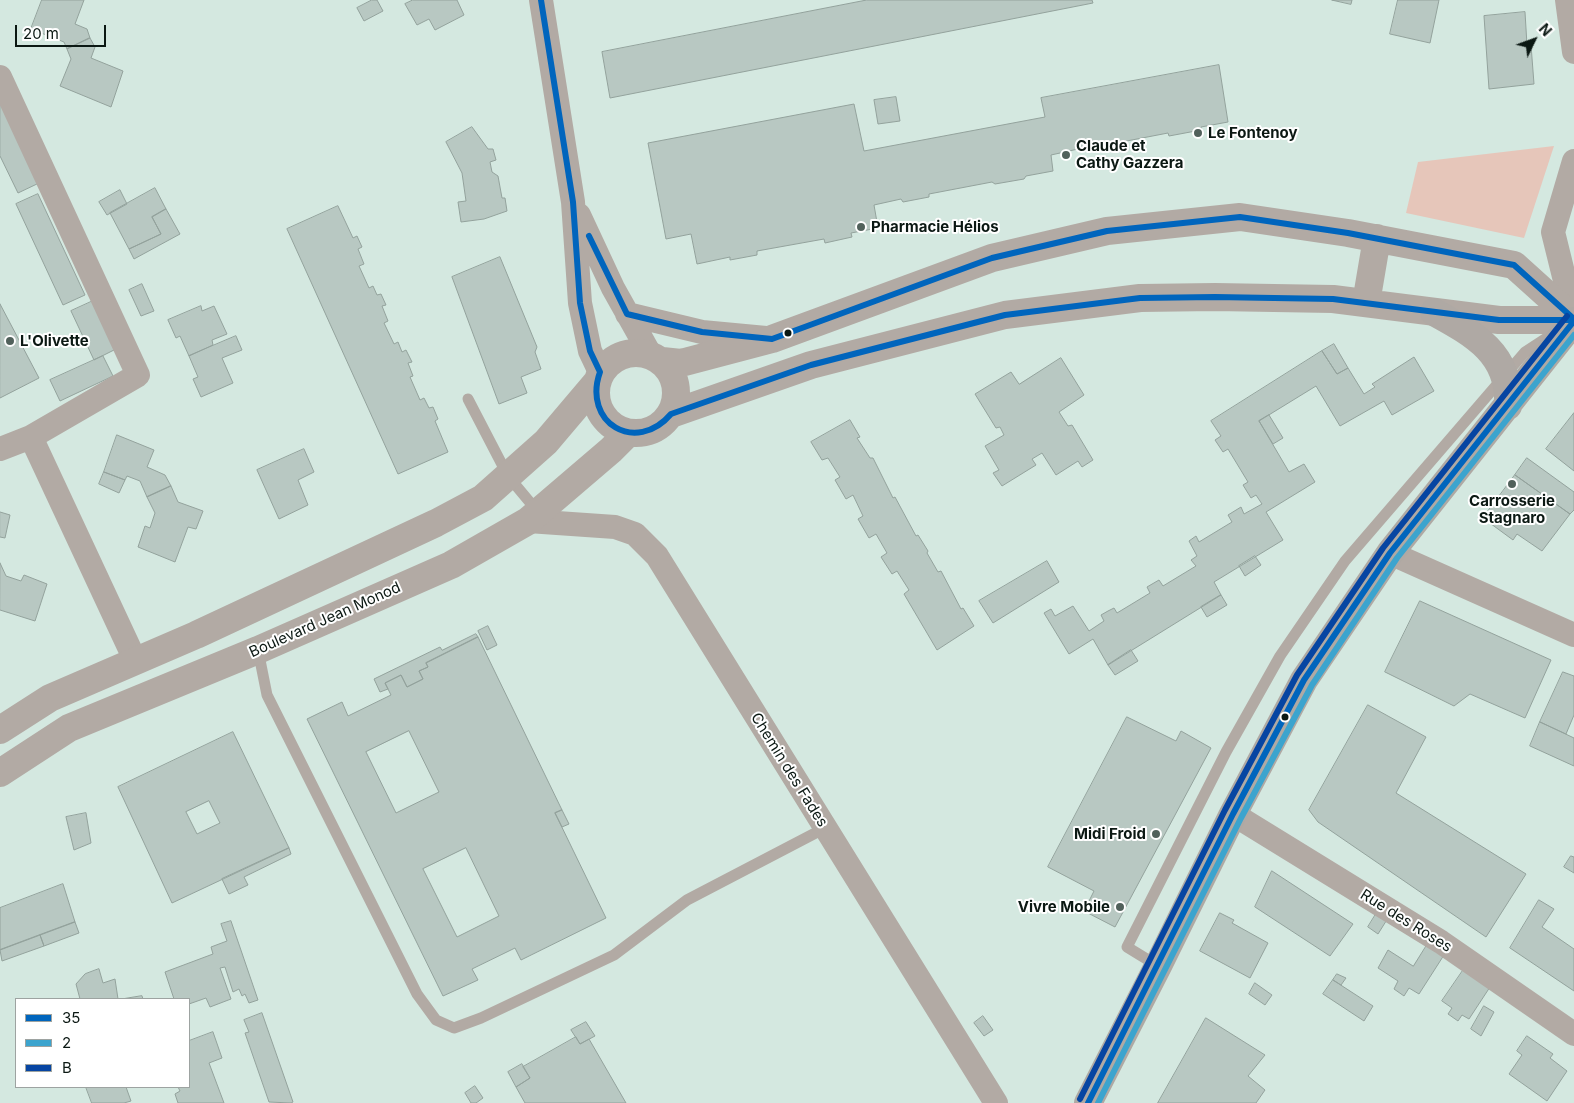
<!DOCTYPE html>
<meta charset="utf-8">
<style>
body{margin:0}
#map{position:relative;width:1574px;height:1103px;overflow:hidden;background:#d4e8e0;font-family:Inter,sans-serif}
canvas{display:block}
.legend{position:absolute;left:15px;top:998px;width:175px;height:90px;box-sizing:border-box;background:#fff;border:1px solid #9da3a1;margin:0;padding:6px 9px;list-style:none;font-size:15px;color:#0b1813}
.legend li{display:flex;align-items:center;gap:10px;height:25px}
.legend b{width:25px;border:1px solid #9da3a1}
.north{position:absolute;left:1509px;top:15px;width:50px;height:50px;-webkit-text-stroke:4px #fff;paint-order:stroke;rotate:48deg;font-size:14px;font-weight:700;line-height:20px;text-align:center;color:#0b1813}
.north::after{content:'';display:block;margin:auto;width:18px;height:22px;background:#0b1813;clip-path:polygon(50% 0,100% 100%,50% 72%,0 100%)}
.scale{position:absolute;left:15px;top:25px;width:91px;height:22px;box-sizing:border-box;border:2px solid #0b1813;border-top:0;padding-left:6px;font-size:15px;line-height:18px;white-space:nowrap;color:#0b1813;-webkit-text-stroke:4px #fff;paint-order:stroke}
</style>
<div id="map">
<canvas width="1574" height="1103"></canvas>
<ul class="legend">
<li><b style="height:6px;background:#0065bd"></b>35</li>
<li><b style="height:6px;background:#3ca4ce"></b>2</li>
<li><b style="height:6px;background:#0645a2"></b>B</li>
</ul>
<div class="north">N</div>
<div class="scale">20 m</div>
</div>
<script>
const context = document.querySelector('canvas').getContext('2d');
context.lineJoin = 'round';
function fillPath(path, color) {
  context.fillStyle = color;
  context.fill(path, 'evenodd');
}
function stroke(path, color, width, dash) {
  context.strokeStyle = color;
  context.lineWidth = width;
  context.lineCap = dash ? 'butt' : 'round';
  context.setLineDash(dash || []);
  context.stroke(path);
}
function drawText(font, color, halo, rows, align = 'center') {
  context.font = font + ' Inter,sans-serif';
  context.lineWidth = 4;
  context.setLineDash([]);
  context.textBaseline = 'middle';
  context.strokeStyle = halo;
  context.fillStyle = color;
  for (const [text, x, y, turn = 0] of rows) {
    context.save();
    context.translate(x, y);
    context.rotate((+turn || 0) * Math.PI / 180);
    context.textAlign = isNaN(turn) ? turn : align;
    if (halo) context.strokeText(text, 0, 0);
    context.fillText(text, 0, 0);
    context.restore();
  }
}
const green = new Path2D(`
 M1554 146 1524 238 1406 213 1418 162Z`);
const building = new Path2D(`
 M42 0H84L75 24 87 29 90 38 67 49 64 42 31 29Z
 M372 0H377L383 11 364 21 357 8Z
 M413 0H457L464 15 435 30 429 19 417 25 405 4Z
 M867 0H1092L1093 3 610 98 602 52Z
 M1332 0H1352L1351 4Z
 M1398 0H1439L1430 43 1390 34Z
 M1525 12 1527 45H1531L1534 84 1489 89 1484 16Z
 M90 38 95 47 91 58 123 71 111 107 60 86 71 59 67 49Z
 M1219 65 1228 122 1201 127V130L1169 136 1168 133 1106 145 1105 148 1079 152 1078 149 1051 155 1053 171 1026 176 1024 179 995 184 992 182 929 194V197L903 202 901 199 874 205 878 228 851 233 852 237 825 243 824 239 757 251V255L730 260V257L697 264 691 234 666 239 648 143 854 104 864 151 1045 117 1041 98Z
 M896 97 900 121 878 124 874 100Z
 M0 99 39 183 18 193 0 156Z
 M472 127 488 149H493L496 160 490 162 492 172 498 176 502 198H505L507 211 484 219 461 222 458 202 466 201 462 173 446 142Z
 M155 188 166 209 152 217 161 234 129 249 110 213Z
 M120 190 127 204 107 215 99 202Z
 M38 194 85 295 63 305 16 204Z
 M338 206 353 238 357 236 362 247 358 249 364 264 359 266 369 288 373 286 377 295 381 294 386 305 382 306 388 321 384 323 394 344 398 342 402 352 406 350 412 362 408 363 413 376 410 377 420 400 424 398 429 408 433 407 438 419 435 421 448 452 398 474 287 229Z
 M166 209 180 234 134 259 129 249 161 234 152 217Z
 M500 257 537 347 535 352 541 369 521 377 527 393 499 404 452 277Z
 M142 284 154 311 141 316 129 290Z
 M93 301 116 349 94 360 71 311Z
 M0 304 39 378 0 398Z
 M201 306 202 311 214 306 227 334 212 340 213 345 189 356 180 336 176 338 168 320Z
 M236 336 242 350 222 358 233 383 201 397 193 379 198 377 189 356Z
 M1334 344 1348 368 1337 374 1322 351Z
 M1322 351 1337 374 1348 368 1364 394 1375 387 1372 384 1414 357 1434 391 1392 415 1384 401 1340 426 1316 386 1259 421 1289 472 1304 464 1315 482 1266 512 1283 540 1214 582 1221 595 1108 665 1093 639 1069 654 1044 613 1051 609 1055 616 1073 606 1089 631 1104 621 1101 615 1108 611 1114 608 1117 613 1150 593 1147 587 1159 580 1163 586 1196 566 1191 560 1197 556 1189 541 1196 536 1199 542 1232 522 1228 515 1241 507 1244 514 1262 504 1256 495 1251 498 1243 485 1248 482 1228 449 1223 452 1215 440 1221 436 1211 421Z
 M103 356 113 376 60 401 50 380Z
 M1061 358 1084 395 1059 412 1068 426 1072 425 1093 460 1082 467 1078 461 1056 475 1042 453 1032 459 1036 465 1002 486 993 473 999 470 985 446 1004 435 1000 427 996 428 975 394 1011 372 1019 384Z
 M1574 413V471L1546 449Z
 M1269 415 1283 438 1273 444 1259 421Z
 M850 420 860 437 857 438 870 458H873L893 498 895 497 916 536 918 535 928 551 927 553 938 572 941 571 961 609 963 608 974 626 937 650 904 594 909 590 897 571 892 574 881 557 887 553 876 534 869 538 858 519 863 516 853 495 846 499 835 480 840 477 828 458 822 460 811 442Z
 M117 435 154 450 147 467 165 475 171 486 147 497 140 481 127 476 125 480 104 472Z
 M304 449 314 472 298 480 308 505 279 519 257 470Z
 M1527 458 1574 492V510L1570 514 1515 475Z
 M104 472 125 480 119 493 99 484Z
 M1515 475 1570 514 1542 551 1517 534 1513 540 1483 518Z
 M171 486 178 502 203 511 196 529 188 527 175 562 138 547 145 526 150 528 155 513 147 497Z
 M0 512 10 515 5 538 0 537Z
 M1255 556 1261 565 1245 576 1239 566Z
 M1047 561 1059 582 993 623 979 601Z
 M0 563 6 576 21 581 24 575 47 584 35 621 0 610Z
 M1221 595 1227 605 1207 617 1201 607Z
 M1420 601 1551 660 1525 718 1470 694 1454 706 1385 672Z
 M488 626 497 645 487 650 478 631Z
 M476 634 478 637 426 663 428 667 419 671 423 679 407 687 401 675 385 683 388 689 380 692 374 679 440 647 442 650Z
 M478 637 562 810 555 813 606 918 521 960 515 948 472 969 478 980 443 996 307 719 342 702 348 716 391 695 385 683 401 675 407 687 423 679 419 671 428 667 426 663ZM409 731 439 792 396 813 366 752ZM466 848 499 916 457 937 423 869Z
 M1131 650 1138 661 1115 675 1108 665Z
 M1563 672 1574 676V715L1566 734 1540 722Z
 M1368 705 1426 737 1396 793 1526 874 1486 937 1318 822 1309 810Z
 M1127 717 1176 741 1181 731 1211 748 1115 927 1084 911 1086 907 1083 906 1085 901 1088 903 1094 891 1048 867Z
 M1540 722 1574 738V766L1530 746Z
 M233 732 289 848 172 903 118 787ZM209 801 220 823 197 834 186 812Z
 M562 810 569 824 562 827 555 813Z
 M86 813 91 843 74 850 66 817Z
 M289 848 291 854 244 877 248 885 229 894 222 879Z
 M1571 856 1574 857V873L1564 867Z
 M1272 871 1353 924 1330 956 1255 907Z
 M63 884 75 922 0 950V908Z
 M1539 900 1554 909 1542 927 1574 949V991L1510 948Z
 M1220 913 1234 920 1232 923 1268 943 1250 978 1200 951Z
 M1376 914 1388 918 1378 934 1368 927Z
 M231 921 258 1000 249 1003 245 994 242 996 239 989 233 992 225 967 220 968 231 999 210 1007 206 998 189 1004V999H174L165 972 213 954 211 947 227 941 221 924Z
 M75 922 79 933 44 946 40 935Z
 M40 935 44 946 2 961 0 950Z
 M1427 945 1444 955 1419 994 1409 988 1404 996 1394 989 1398 981 1378 968 1388 950 1413 966Z
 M99 969 103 983 115 979 118 999H80L76 984 85 974Z
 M1464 969 1490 987 1469 1019 1462 1015 1458 1021 1448 1014 1452 1008 1442 1001Z
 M1337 974 1346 978 1341 985 1333 980Z
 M1333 980 1373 1006 1364 1021 1323 994Z
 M1255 983 1272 995 1265 1005 1249 994Z
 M142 996 143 999H122Z
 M1484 1006 1494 1012 1481 1036 1471 1029Z
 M262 1013 293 1102 291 1103 269 1102 245 1033 249 1032 244 1020Z
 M983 1016 993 1030 984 1036 974 1023Z
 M1206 1018 1265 1055 1248 1076 1265 1090 1256 1103H1158Z
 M586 1022 595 1036 580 1044 571 1030Z
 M213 1032 222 1058 209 1063 224 1103H178L175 1094 180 1091 178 1087H189V1041Z
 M1527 1036 1553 1054 1550 1058 1567 1071 1547 1101 1509 1074 1522 1055 1517 1051Z
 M576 1037 580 1044 589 1039 626 1103H525L516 1087 530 1078 523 1067Z
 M522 1064 530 1078 516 1087 508 1072Z
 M475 1086 483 1098 476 1103H471L465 1093Z
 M86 1087H126L131 1101 124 1103H92Z`);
const service = new Path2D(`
 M468 399 508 476 538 512
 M258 650 267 695 417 994 436 1020 454 1028 481 1018 614 955 687 900 825 828
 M1158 966 1127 947 1226 752 1280 656 1345 561 1525 352 1551 335`);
const minor = new Path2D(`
 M541 0 573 202 580 303 590 351 600 372
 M1567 0 1574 52
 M0 77 138 375 31 437 0 449
 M1574 161 1553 232 1574 317
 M579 215 613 288 650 354
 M627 314 702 332 766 338
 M31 437 135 660
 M528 521 615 527 635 534 657 556 996 1103
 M1390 553 1574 635
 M1233 814 1441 942 1574 1034`);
const tertiary = new Path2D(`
 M1366 303 1377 238
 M596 393a40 40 0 1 1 80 0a40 40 0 1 1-80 0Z
 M662 361 681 363 772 339 992 258 1107 231 1240 217 1348 233 1514 265 1574 319
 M671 414 811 365 1005 315 1140 298 1215 297 1333 299 1499 320H1574
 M0 730 50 698 196 635 436 523 483 498 546 442 596 383
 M0 773 69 728 258 650 451 565 528 521 611 450 628 433`);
const secondary = new Path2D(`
 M1434 312C1474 334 1511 354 1508 406
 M1088 1103 1158 966 1233 814 1304 680 1390 553 1574 321`);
const bus1 = new Path2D(`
 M541 0 573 202 580 303 590 351 600 372C582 423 636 455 671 414L811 365 1005 315 1140 298 1215 297 1333 299 1499 320H1574
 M589 236 627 314 702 332 772 339 992 258 1107 231 1240 217 1348 233 1514 265 1574 319
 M1088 1103 1233 814 1304 680 1390 553 1574 321`);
const bus2 = new Path2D(`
 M1098 1103 1241 818 1312 685 1397 558 1574 335`);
const bus3 = new Path2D(`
 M1080 1099 1225 810 1297 675 1383 548 1567 316`);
const markers = [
 [1198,133,5,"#51615b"],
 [1066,155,5,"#51615b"],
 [861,227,5,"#51615b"],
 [788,333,4.5,"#0b1813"],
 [10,341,5,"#51615b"],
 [1512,484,5,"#51615b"],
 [1285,717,4.5,"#0b1813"],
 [1156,834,5,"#51615b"],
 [1120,907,5,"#51615b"]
];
const poiNames = [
 ["Le Fontenoy",1208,133],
 ["Claude et",1076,146],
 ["Cathy Gazzera",1076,163],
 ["Pharmacie Hélios",871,227],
 ["L'Olivette",20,341],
 ["Carrosserie",1512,501,"center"],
 ["Stagnaro",1512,518,"center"],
 ["Midi Froid",1146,834,"right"],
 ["Vivre Mobile",1110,907,"right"]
];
const streetNames = [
 ["Boulevard Jean Monod",325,620,-24],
 ["Chemin des Fades",789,770,58],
 ["Rue des Roses",1406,921,32]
];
fillPath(green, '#e6c6ba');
fillPath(building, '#b8c8c2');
stroke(building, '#93a29c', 1);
stroke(service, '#b2aaa4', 11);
stroke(minor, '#b2aaa4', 24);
stroke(tertiary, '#b2aaa4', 28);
stroke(secondary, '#afa9a4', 28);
stroke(bus1, '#0065bd', 6);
stroke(bus2, '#3ca4ce', 6);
stroke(bus3, '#0645a2', 6);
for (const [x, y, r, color] of markers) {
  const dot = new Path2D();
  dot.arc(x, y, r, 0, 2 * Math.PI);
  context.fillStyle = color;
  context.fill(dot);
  stroke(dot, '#fff', 2);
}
drawText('bold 15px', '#0b1813', '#fff', poiNames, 'left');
drawText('15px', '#0b1813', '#fff', streetNames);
</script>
